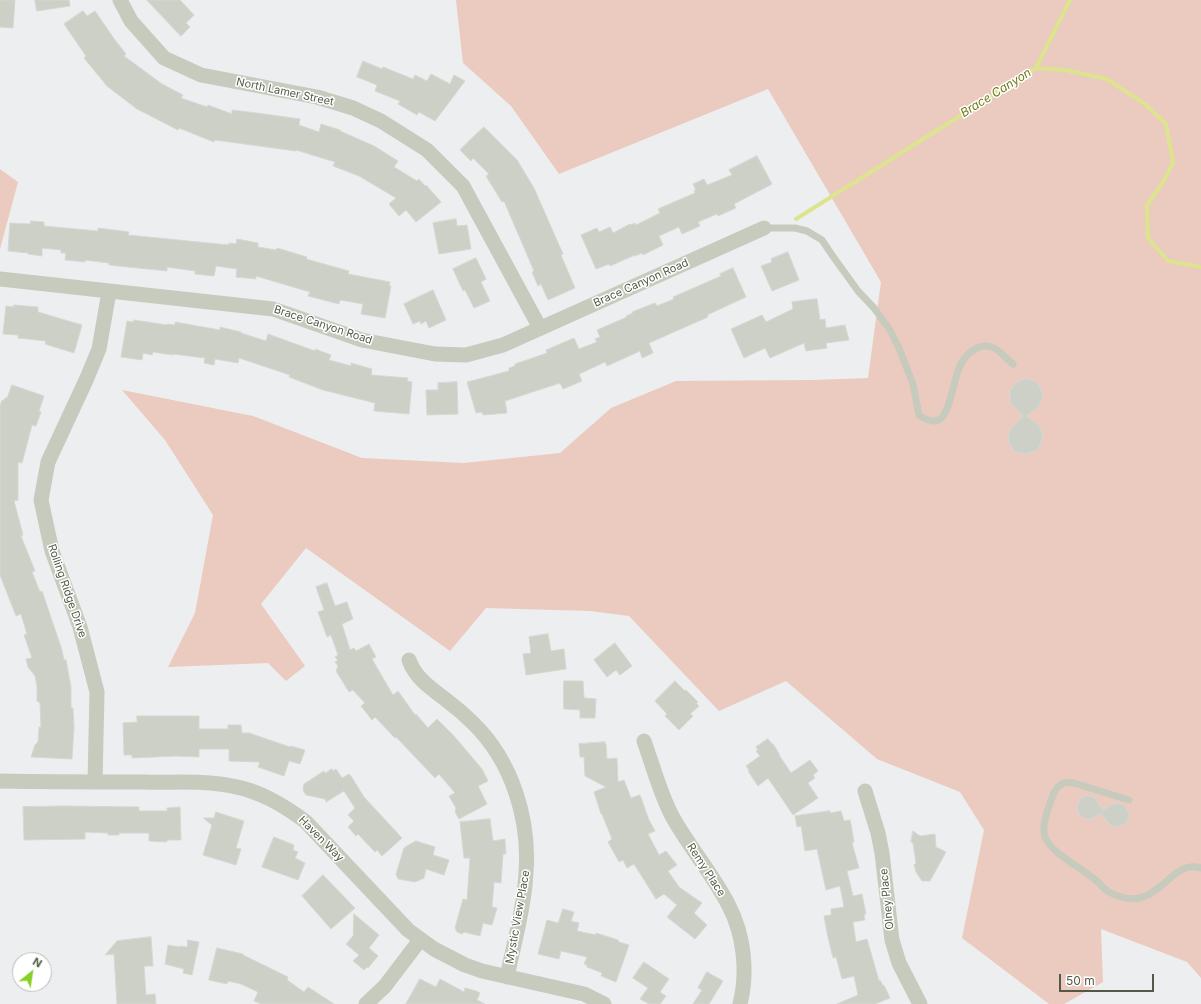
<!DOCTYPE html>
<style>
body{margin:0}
#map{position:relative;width:1201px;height:1004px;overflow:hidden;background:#edeef0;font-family:Inter,sans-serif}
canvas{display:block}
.north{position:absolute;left:12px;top:952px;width:40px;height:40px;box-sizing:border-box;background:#fff;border:1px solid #babdb5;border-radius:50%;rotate:30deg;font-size:11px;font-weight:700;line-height:16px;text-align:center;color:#535947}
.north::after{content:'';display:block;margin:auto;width:14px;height:18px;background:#86d027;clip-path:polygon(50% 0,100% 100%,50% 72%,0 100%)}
.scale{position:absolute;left:1059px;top:974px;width:95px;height:18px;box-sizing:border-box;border:2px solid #535947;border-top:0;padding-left:5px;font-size:12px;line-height:14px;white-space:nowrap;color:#535947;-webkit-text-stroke:3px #fff;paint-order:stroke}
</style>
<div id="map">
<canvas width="1201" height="1004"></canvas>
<div class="north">N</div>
<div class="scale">50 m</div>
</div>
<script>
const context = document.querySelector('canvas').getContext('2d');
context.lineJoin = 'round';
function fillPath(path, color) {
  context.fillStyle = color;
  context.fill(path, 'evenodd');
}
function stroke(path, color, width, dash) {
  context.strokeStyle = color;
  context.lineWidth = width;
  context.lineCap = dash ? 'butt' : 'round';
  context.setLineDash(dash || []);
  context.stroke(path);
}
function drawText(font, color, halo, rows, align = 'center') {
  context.font = font + ' Inter,sans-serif';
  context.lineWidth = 3;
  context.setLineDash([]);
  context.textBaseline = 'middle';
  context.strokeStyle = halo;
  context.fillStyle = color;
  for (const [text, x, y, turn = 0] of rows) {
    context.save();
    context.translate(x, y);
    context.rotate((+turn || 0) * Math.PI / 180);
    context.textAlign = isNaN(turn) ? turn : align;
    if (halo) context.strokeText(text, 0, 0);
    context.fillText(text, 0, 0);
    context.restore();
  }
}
const green = new Path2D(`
 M456 0H1201V978L1187 962 1101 929 1103 982 1064 1004H1049L962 938 984 830 960 792 877 759 786 681 719 711 629 616 590 611 486 608 450 651 306 548 261 604 305 666 286 681 268 663 168 667 195 613 213 515 165 440 122 390 253 416 362 458 464 463 560 453 611 408 676 381 813 380 868 378 881 282 768 89 559 174 511 106 463 63Z
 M0 169 18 182 0 249Z`);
const stream = new Path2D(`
 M1036 68 1070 0
 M796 219 1036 68 1065 70 1107 79 1145 104 1166 124 1173 163 1162 184 1147 205 1148 238 1168 261 1201 267`);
const building = new Path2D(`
 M0 0H15L13 28 0 27Z
 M35 0H69L70 6 37 11Z
 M147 0H180L194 15 186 23 190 27 181 36Z
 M83 11 87 16 95 11 115 40 126 54 124 56 162 84 183 95 181 98 207 107 208 105 232 114V110L257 113 300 119 299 125 319 132 321 124 340 130V131L374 146 398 161 394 167 417 181 419 179 425 186 426 185 441 202 416 222 406 210 399 216 389 204 396 198 359 176 333 166 335 162 296 150V151L215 140 214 142 179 128 178 130 137 109 107 86 84 58 86 56 64 24Z
 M363 61 382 69 383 67 413 79 415 75 427 81 431 74 450 84 454 75 465 81 435 121 419 112 417 115 398 104 400 101 375 91 377 85 357 77Z
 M484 127 517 160 534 188 563 254 561 255 575 288 548 300 541 284 538 286 532 272 534 271 504 201 502 202 486 176 489 174 473 158 471 161 460 150Z
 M757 156 772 184 734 204 736 208 718 216 717 214 698 222 700 226 682 234 679 227 659 236 663 245 643 255 642 253 635 256V255L610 266 609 264 596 269 581 235 597 228 599 232 610 227 613 233 630 224 631 225 635 223 636 225 660 213 658 209 695 193 694 190H696L693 184 704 179 707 185 732 175 729 170Z
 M456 219 457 226 467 225 471 249 439 254 433 223Z
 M31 221 44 222V226L98 231V228L129 232 128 235 229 245V243L236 244 237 239 258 243V247L276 250 277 248 307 257 306 259 349 271 348 274 390 282 389 286H391L385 318 361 314 363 304 340 300 339 304 308 296 310 292 256 276V279L236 277 237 269 216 266 214 276 195 274V271L167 267V271L109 265V263L85 260V262L65 260 66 253H61V250L42 248V256L28 254V253L8 251 10 223 30 224Z
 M788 252 799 280 772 291 761 266 772 262 771 259Z
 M476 258 486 279 481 282 490 301 474 308 465 290 463 291 453 269Z
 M733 268 746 297 707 315 708 317 649 343 653 353 642 358 640 351 607 366 605 362 579 374 582 381 563 389 560 383 505 401 507 413 483 415 482 412 476 413 467 382 509 371V368L515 366V364L547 353 546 350 574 338 579 349 597 342 595 339 600 337 597 330 627 317 626 316 633 313 632 312 655 303 657 306 674 299 673 297 721 276 720 274Z
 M433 290 446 320 429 328 426 321 421 324 420 321 413 324 404 304Z
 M817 299 820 320 825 319 826 328 845 325 849 340 826 343 827 348 806 351 804 343 770 358 765 348 744 358 731 329 762 315 766 322 793 309 792 302Z
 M14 305 38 307V312L82 325 74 353 45 344 46 341 18 338V335L3 334 6 306 14 307Z
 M134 320 167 325 168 324 175 325V322L220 330V327L241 332V333L266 341 268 334 315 351V349L331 355 329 360 351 366V363L372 369 371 375 408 378 407 381 412 382 409 414 374 411 375 403 323 390 289 377 290 375 239 358 238 363 215 359 214 365 204 363 205 358 173 354V355L153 352 152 355 143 353 142 360 121 357 127 321 133 322Z
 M1025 379 1031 380 1036 382 1041 389 1043 395 1039 406 1027 416 1039 426 1042 432V441L1040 446 1036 451 1025 454 1016 452 1012 448 1009 442 1008 437 1011 428 1023 416 1010 402V391L1017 382Z
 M457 382 458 414 427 415 426 390H438V383Z
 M12 385 44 396 39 411 41 412 36 426 32 425 22 463 18 462V500L14 501 23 535 21 536 35 571 32 572 40 592 42 591 62 650 64 660H66L71 687V708H73L74 727 72 759 31 757 35 745 38 742 39 727H41L40 703 37 701V686L35 676 28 667 26 659 32 658 24 635 27 634 21 614 16 616 0 575V407L2 400 4 401 5 398H7Z
 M327 583 335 606 347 602 353 619 342 624 350 650 354 648 356 651 369 644 376 657 372 659 393 695 398 691 415 715 416 714 428 728 437 719 454 736 482 769 488 781 478 786 487 804 459 819 455 812 456 808 449 796 455 793 439 774 435 778 416 758 396 737 395 738 375 717 372 720 361 706 365 703 353 690 349 692 336 671 338 666 335 662 338 660 335 657 338 655 331 635 327 637 318 612 324 610 316 587Z
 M548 634 551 651 564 649 566 669 526 675 523 654 531 653 529 637Z
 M615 643 632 666 620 675 616 670 607 677 594 660Z
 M564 681H583L584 698 596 699 595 718H580V710L564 709Z
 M675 681 685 691 686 690 698 702 696 703 699 706 690 714 693 716 679 730 665 716 667 714 655 701Z
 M137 716H199V729H228V725H241L242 733H249L290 747 291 746 305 750 300 764 289 761 284 776 258 767 260 762 229 761V749H199V757L177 756 132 758V755H124L123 723 137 722Z
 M768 739 772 744H773L780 755H779L791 773 810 760 818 771 813 775 815 778 808 783 818 798 793 815 768 778 758 786 748 771 749 770 746 766 760 756 756 751 758 750 756 747Z
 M605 742V744H606L607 759 617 758 618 782 624 780 631 798 640 795 649 820 655 831 648 834 659 855 666 851 677 865 668 871 679 887 702 903 694 913 707 925 695 939 667 917 677 905 664 894 656 899 634 864 627 868 623 860 619 862 608 842 612 839 602 814H601L594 792 606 787 585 776 584 757H580L579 744Z
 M332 769 333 771 336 769 342 778 349 774 351 776 364 797 402 838 382 856 377 850 375 852 358 834 356 836 348 827 354 821 348 815 355 808 344 791 326 802 325 799 306 795 303 790 304 784 324 771 325 773Z
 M1085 796H1089L1095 798 1103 810 1113 804 1119 803 1123 805 1128 811 1129 817 1127 821 1123 825 1115 827 1109 824 1101 813 1091 819H1087L1082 817 1078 812 1077 806 1080 799Z
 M64 806 139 807V811H167V808L180 807 181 840H168L166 842 149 841V833H119V835H108V833L85 832V839L24 840 23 807Z
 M830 811V813L841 811 844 821 850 820 851 824 854 842 852 843 859 868 847 871 853 896 862 894 866 914H864L865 920 853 922 856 942 867 939 879 981 880 980 883 986 884 985 890 998 875 1004H837L858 995 854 976 842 979 836 957 833 958 827 933 824 916 831 915V909L844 907 840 886 826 890 817 849 805 851 801 826 797 827 795 816Z
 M216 812 244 821 236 848 241 849 236 865 203 855 212 825 203 818H214Z
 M490 819 493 841 505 839 506 854H503L501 883 494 882 492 907 497 908 492 925 483 923 480 936 464 932 462 934 457 932 455 928 463 899 467 900 470 858H464L460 822Z
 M913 831 920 836 935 834 936 847 946 852 930 881H922L916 872 914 865 916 863 913 843 911 842Z
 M274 837 294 845 293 850 298 852 295 858 305 863 298 880 262 867Z
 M416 841 435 847 433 855 449 860 444 875 426 869 424 878 415 882 398 879 396 874 404 848Z
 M323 875 355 908 331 929 302 896Z
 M563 909 574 912 571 921 579 923 577 931 596 935V933L618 940 619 942 629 945 616 982 601 976 602 973 587 967V965L584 964 587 957 561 951 559 959 538 954 547 920 558 923Z
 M354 914 379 935 369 948 378 956 368 968 367 967 364 970 353 961 359 955 346 944 353 936Z
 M151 937 153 966H144L146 995 155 994 156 1004H117L114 954 105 955 117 941Z
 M188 940 199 942 192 975 183 973 184 969 165 964 168 945 179 947 180 946 187 947Z
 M217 948 243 954V955L288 977 287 980 304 992 308 987 334 1004H261L254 1001 258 992 241 984 228 981 227 984 209 980Z
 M644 962 669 979 660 992 666 996 660 1004H649L640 999 648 988 633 978Z
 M707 972 723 981 709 1004H693L702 990 698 988Z
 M420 979 436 987 440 979 464 992 465 988 476 991 480 993 477 1000 485 1004H406Z`);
const service = new Path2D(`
 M764 228H795L807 231 822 240 832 255 858 291 874 308 890 330 899 348 913 384 919 415C926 420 937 425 943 416 957 396 951 360 977 348 981 346 986 345 992 347 998 349 1008 360 1013 364
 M1129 800 1074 783C1063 781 1057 785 1053 795 1049 807 1041 824 1045 837 1050 852 1081 868 1093 878 1099 882 1103 889 1109 892 1158 919 1168 857 1201 868`);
const minor = new Path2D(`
 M120 0 131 21 164 58 201 75 317 97 353 108 381 121 427 150 463 186 540 328
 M0 279 273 309 362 340 435 354 466 355 503 345 764 228
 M409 660C416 680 434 690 450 703 458 709 466 716 473 723 512 761 530 819 526 873 524 908 514 943 507 977
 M644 741C653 766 660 793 672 816 689 847 713 874 729 906 744 935 748 972 740 1004
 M0 781C48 782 96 782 144 782 173 783 203 780 232 786 260 791 283 805 305 821L408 930 434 949 465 965 482 971 584 994 604 1004
 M95 782 97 692 80 627 52 551 41 500 48 462 87 378 99 349 109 292
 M865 791 878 833 882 853 892 940 899 963 920 1004
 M366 1004 385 986 420 940`);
const streetNames = [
 ["North Lamer Street",285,92,12],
 ["Brace Canyon Road",641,283,-24],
 ["Brace Canyon Road",323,325,18],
 ["Rolling Ridge Drive",67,591,71],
 ["Haven Way",321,839,45],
 ["Remy Place",706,870,57],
 ["Olney Place",887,899,-96],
 ["Mystic View Place",518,917,-80]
];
const waterNames = [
 ["Brace Canyon",996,93,-32]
];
fillPath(green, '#ebcabf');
stroke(stream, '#dde48f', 4);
fillPath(building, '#ccd0c7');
stroke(building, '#d5d8d2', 1);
stroke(service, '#c6cbbd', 7);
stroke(minor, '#c6cbbd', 15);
drawText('11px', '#535947', '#fff', streetNames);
drawText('italic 12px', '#717916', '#fff', waterNames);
</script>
